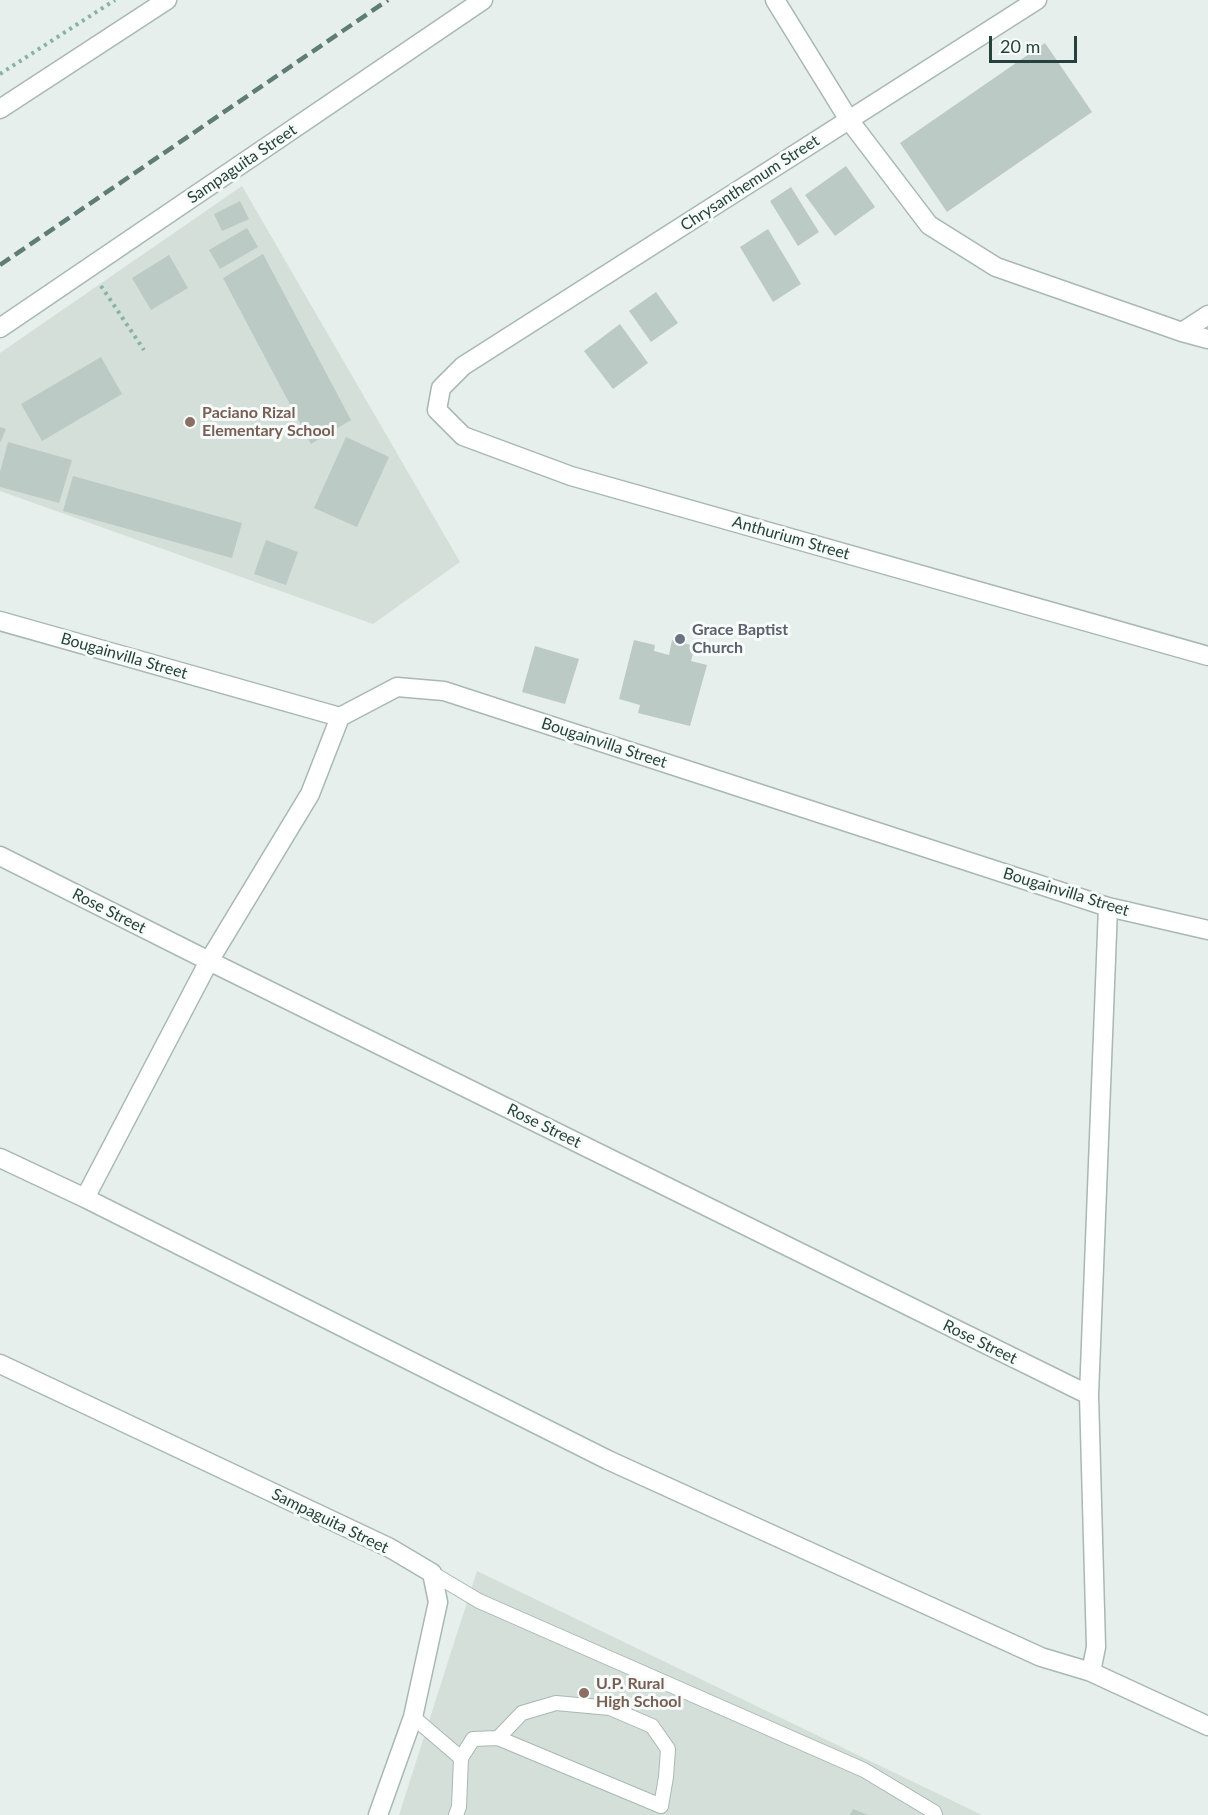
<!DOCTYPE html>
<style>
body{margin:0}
#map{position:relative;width:1208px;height:1815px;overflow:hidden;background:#e6efeb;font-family:Lato,sans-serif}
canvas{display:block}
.scale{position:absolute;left:989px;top:36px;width:88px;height:27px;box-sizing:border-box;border:3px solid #24423a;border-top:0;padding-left:8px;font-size:18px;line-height:21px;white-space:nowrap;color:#24423a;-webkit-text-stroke:4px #f7fbf9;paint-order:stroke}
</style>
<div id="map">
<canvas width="1208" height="1815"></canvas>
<div class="scale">20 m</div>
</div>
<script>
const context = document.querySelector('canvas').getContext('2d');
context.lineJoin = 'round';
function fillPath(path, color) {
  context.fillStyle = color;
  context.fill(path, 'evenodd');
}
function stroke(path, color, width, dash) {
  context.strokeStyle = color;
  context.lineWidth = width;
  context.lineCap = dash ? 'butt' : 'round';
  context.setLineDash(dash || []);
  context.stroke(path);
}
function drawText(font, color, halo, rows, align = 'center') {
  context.font = font + ' Lato,sans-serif';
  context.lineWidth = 6;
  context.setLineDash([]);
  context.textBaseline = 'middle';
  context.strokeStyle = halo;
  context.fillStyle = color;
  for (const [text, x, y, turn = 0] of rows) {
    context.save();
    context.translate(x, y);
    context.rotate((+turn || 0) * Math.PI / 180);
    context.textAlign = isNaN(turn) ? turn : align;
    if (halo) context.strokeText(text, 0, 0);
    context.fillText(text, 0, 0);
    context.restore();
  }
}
const built = new Path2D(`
 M242 186 460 562 373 624 0 491V353Z
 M477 1571 982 1815H399Z`);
const building = new Path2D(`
 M1045 43 1092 112 947 212 900 143Z
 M846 166 875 207 835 236 805 195Z
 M791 187 819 232 798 246 770 201Z
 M240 201 249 219 222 231 214 214Z
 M247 228 258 247 220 269 209 250Z
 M768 229 801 284 773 302 740 247Z
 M263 254 351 420 311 444 223 278Z
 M169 255 188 288 151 310 132 278Z
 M656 292 678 323 651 342 629 311Z
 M620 324 648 363 613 389 584 351Z
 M101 357 122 394 42 441 21 404Z
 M0 427 6 429 0 443Z
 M346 437 389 457 357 527 314 508Z
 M8 442 72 460 59 503 0 487V472Z
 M73 476 242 523 232 558 63 511Z
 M266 540 298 552 286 585 254 574Z
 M634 640 655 645 654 651 669 655 672 640 695 646 691 661 707 665 690 726 638 713 640 705 619 699Z
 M535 646 579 659 565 704 522 692Z
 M853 1809 868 1815H850Z`);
const path = new Path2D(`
 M0 74 115 0
 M101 286 144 350`);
const service = new Path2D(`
 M432 1573 479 1601 864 1770 934 1812 935 1815
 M413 1717 461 1758 459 1807 456 1815
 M461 1758 473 1739 498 1738 661 1806 666 1777 668 1749 652 1726 610 1708 556 1703 522 1713 498 1738`);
const minor = new Path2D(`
 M775 0 849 120 929 225 996 267 1182 332 1208 339
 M1037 0 463 366 441 388 437 410 463 436 571 476 1208 656
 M0 109 167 0
 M1182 332 1208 315
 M0 621 340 717 397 687 444 691 1108 907 1208 930
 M0 856 209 961 1089 1395
 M0 1158 85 1198 608 1460 1041 1657 1091 1672 1208 1726
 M85 1198 209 961 310 794 340 717
 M1091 1672 1096 1647 1089 1395 1108 907`);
const tertiary = new Path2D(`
 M0 328 483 0
 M0 1364 390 1548 432 1573 438 1602 413 1717 378 1815`);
const rail = new Path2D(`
 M0 265 388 0`);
const markers = [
 [190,422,6,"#8d6e63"],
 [680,639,6,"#6b7280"],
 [584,1693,6,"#8d6e63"]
];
const streetNames = [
 ["Sampaguita Street",242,164,-34],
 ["Chrysanthemum Street",750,183,-33],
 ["Anthurium Street",791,538,16],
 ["Bougainvilla Street",124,656,16],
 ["Bougainvilla Street",604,743,18],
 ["Bougainvilla Street",1066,892,17],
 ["Rose Street",109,911,27],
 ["Rose Street",544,1126,26],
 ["Rose Street",980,1342,26],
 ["Sampaguita Street",330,1521,26]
];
const educationNames = [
 ["Paciano Rizal",202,413],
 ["Elementary School",202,431],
 ["U.P. Rural",596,1684],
 ["High School",596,1702]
];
const worshipNames = [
 ["Grace Baptist",692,630],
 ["Church",692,648]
];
fillPath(built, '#d4dfda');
fillPath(building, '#bbcac4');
stroke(service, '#a8b8b2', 16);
stroke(minor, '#a8b8b2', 21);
stroke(tertiary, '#a8b8b2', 21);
stroke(path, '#86b3a5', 4, [3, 4.5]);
stroke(service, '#fff', 14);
stroke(minor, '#fff', 18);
stroke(tertiary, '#fff', 18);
stroke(rail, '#5f7d75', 4.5, [12, 6]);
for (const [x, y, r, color] of markers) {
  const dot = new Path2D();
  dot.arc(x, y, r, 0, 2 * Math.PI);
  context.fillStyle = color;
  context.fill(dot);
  stroke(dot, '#f7fbf9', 2);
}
drawText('16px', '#24423a', '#f7fbf9', streetNames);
drawText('bold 16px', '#785e54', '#f7fbf9', educationNames, 'left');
drawText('bold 16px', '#5b616d', '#f7fbf9', worshipNames, 'left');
</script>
